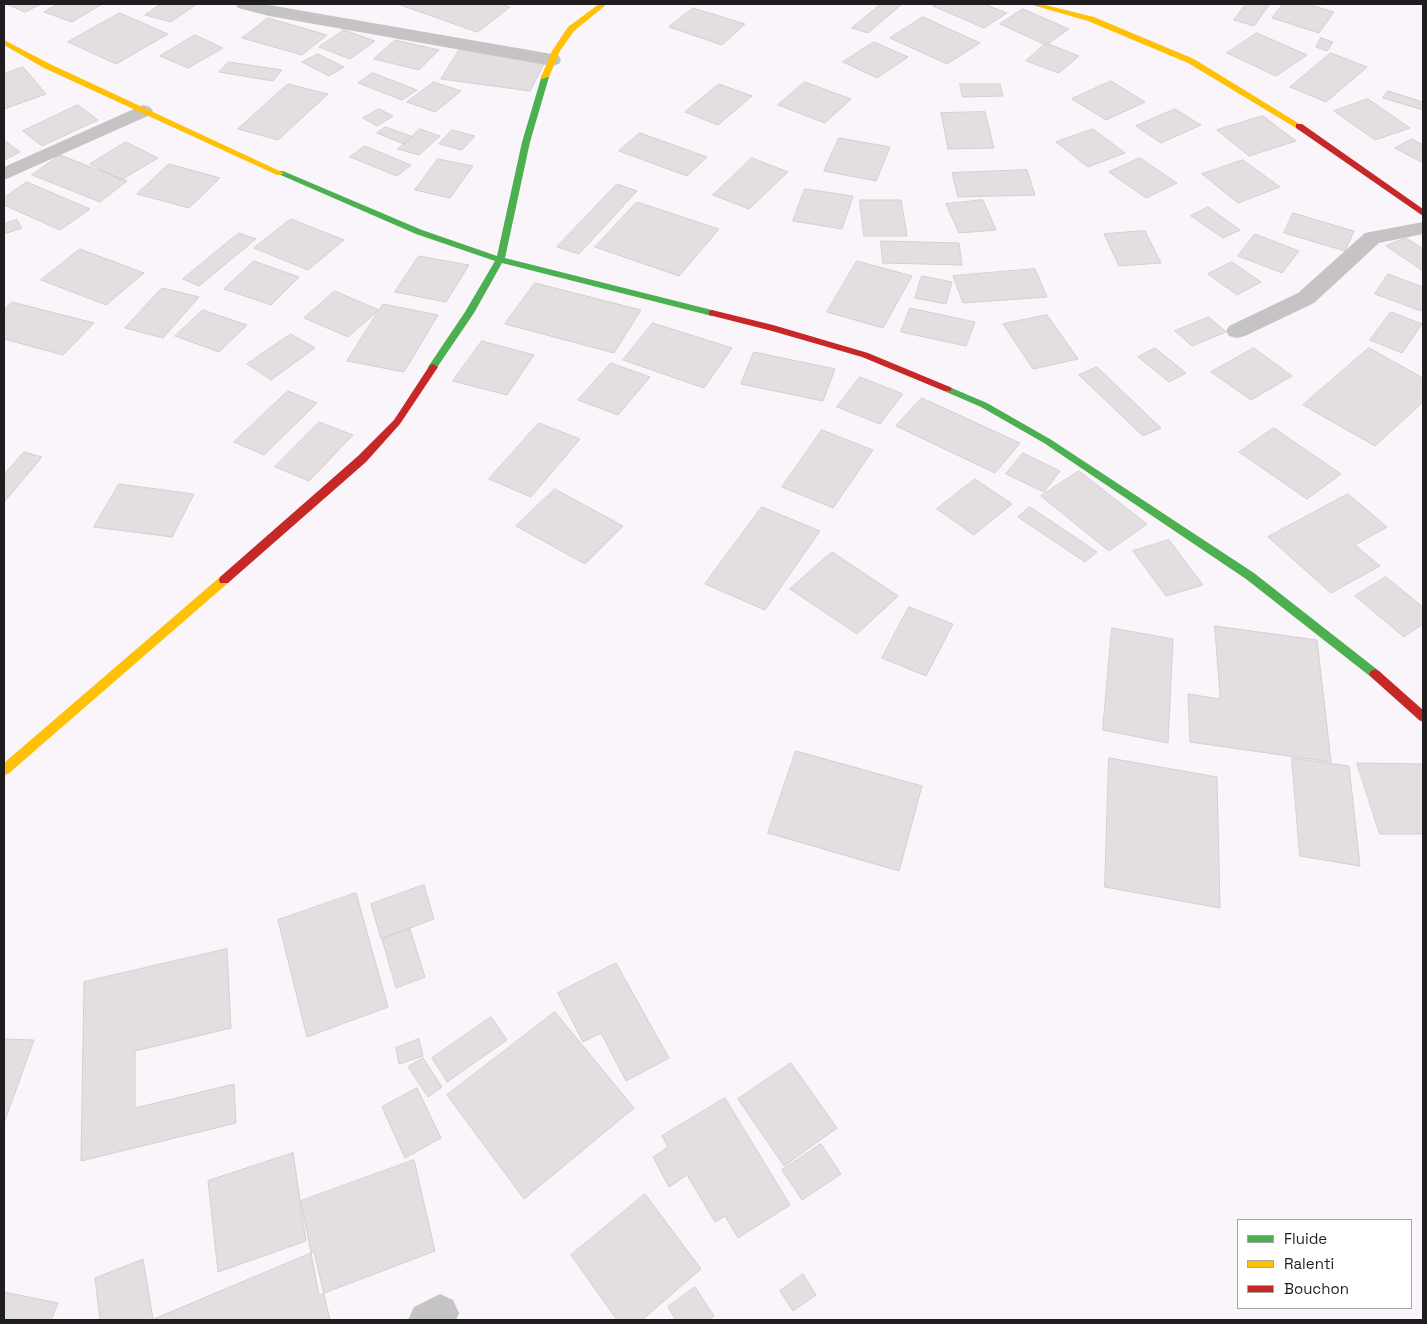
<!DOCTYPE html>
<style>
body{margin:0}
#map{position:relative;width:1427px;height:1324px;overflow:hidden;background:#faf5fa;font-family:"Space Grotesk",sans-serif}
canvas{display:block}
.frame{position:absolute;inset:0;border:5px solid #201d20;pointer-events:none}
.legend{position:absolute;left:1237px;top:1219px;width:175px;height:90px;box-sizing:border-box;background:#fff;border:1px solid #a6a5a6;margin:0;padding:6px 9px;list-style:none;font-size:15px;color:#201d20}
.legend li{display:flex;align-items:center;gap:10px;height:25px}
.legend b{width:25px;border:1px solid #a6a5a6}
</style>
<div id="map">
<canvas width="1427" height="1324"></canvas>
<div class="frame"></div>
<ul class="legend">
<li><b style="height:6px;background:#4caf50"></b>Fluide</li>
<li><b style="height:6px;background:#ffc107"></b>Ralenti</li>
<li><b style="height:6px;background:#c62828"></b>Bouchon</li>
</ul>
</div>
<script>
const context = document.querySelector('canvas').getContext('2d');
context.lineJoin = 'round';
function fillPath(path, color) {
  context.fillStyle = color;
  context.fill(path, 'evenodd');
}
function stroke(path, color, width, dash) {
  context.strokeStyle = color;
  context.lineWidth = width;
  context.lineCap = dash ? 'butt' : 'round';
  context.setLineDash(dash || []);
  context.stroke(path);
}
const building = new Path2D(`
 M7 4H41L25 12Z
 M58 4H102L72 22 44 12Z
 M161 4H197L171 22 145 15Z
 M398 4H500L510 7 478 32Z
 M881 4H902L868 33 852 28Z
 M937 4H984L1007 13 984 28 933 6Z
 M1246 4 1269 5 1254 26 1234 20Z
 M1283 4H1307L1334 12 1319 33 1272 18Z
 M693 8 745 24 722 45 669 27Z
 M1023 9 1069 29 1046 45 1000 24Z
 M120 13 168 34 116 64 68 42Z
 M923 17 980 43 947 64 890 38Z
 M268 18 327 35 302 55 242 38Z
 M344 30 375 41 350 59 319 47Z
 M1257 33 1307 55 1276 76 1227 53Z
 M195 35 223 48 188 68 160 56Z
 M1321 38 1333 42 1327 51 1316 47Z
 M395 40 439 50 419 70 374 59Z
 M874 42 908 57 877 78 843 62Z
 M1046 43 1079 56 1059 73 1026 61Z
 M460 49 546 60 530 91 441 79Z
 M1331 53 1367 67 1326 102 1290 87Z
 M318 54 344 67 329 76 302 62Z
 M229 62 282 70 273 81 219 72Z
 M23 67 46 94 4 109V74Z
 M373 73 417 90 402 100 358 83Z
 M1111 81 1145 102 1106 120 1072 99Z
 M434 82 461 91 435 112 407 102Z
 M805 82 851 99 825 123 778 105Z
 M288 84 328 94 278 140 238 129Z
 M719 84 752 96 718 125 685 112Z
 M960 84H1000L1003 96 963 97Z
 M1388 91 1423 102V110L1383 98Z
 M1368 99 1410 128 1375 140 1334 111Z
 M78 105 98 120 42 146 23 131Z
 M379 109 393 116 377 126 363 118Z
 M1175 109 1201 125 1161 143 1136 126Z
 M985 112 994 148 948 149 941 113Z
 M1263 116 1296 141 1249 156 1217 130Z
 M386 127 413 137 404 144 377 133Z
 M420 129 440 136 419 155 398 149Z
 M1093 129 1125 153 1088 167 1056 142Z
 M452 130 475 136 462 150 439 144Z
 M640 133 707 157 687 176 619 151Z
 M839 138 890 147 876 181 824 171Z
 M1412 139 1423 145V161L1421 162 1395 148Z
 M4 140 20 152 4 160Z
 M126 142 158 158 121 180 90 164Z
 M365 146 411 165 397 176 350 157Z
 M60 155 127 181 100 202 32 175Z
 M752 158 788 172 749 209 713 195Z
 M1140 158 1177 183 1146 198 1109 172Z
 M438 159 473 166 450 198 415 190Z
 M1243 160 1280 187 1238 203 1202 174Z
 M169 164 220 178 189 208 137 194Z
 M1027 170 1035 195 958 197 952 173Z
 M27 182 90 209 60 230 4 205V198Z
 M617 184 637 191 579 254 557 247Z
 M805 189 853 196 842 229 793 221Z
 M860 200H901L907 236H864Z
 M983 200 996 230 959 233 946 204Z
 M637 202 719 229 679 276 595 247Z
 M1208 207 1240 230 1223 238 1191 216Z
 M1293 213 1354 231 1345 251 1284 233Z
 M291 219 344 240 308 270 254 248Z
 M17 220 22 228 4 234V224Z
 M1145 231 1161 263 1119 266 1104 234Z
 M239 233 256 239 199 286 183 279Z
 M1255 234 1299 251 1282 273 1238 256Z
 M1406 238 1423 249V271L1386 246Z
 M881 241 959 243 962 265 883 263Z
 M80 249 144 273 106 305 41 280Z
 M419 256 469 265 446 302 395 292Z
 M254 261 299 277 271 305 224 289Z
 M857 261 912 276 883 328 827 312Z
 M1232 262 1261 282 1237 295 1208 274Z
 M1035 269 1047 297 963 303 953 276Z
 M1388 274 1423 287V308L1421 311 1375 294Z
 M922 276 952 282 946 304 915 298Z
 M535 283 641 310 614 353 505 324Z
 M162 288 199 297 163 338 125 328Z
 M335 291 379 310 348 337 304 318Z
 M12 302 94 323 63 355 4 339V310Z
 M383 304 438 315 404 372 347 361Z
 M910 308 975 322 966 346 901 332Z
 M203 310 247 325 219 352 175 336Z
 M1391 312 1422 324 1402 353 1370 340Z
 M1047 315 1078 359 1033 369 1003 324Z
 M1209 317 1226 332 1192 346 1175 331Z
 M653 323 732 348 704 388 623 360Z
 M291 334 315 348 271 380 247 364Z
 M482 341 534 355 507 395 453 381Z
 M1155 348 1186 373 1169 382 1138 357Z
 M1254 348 1292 376 1251 400 1211 372Z
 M1369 348 1423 378V402L1375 446 1303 405Z
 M754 352 835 369 823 401 741 384Z
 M611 363 650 377 618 415 578 400Z
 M1097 367 1161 428 1143 436 1079 375Z
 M860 377 903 394 880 424 837 407Z
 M288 391 317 403 264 455 234 442Z
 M922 398 1020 443 995 473 896 426Z
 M319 422 353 435 309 481 275 467Z
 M539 423 580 439 531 497 489 479Z
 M1274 428 1341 474 1307 499 1239 452Z
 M822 430 873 450 833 508 782 487Z
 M24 452 42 457 4 502V475Z
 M1023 453 1060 471 1044 492 1006 474Z
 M1079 471 1147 524 1109 551 1041 496Z
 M975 479 1012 504 974 535 937 509Z
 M119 484 194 494 172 537 94 527Z
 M555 489 623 526 585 564 516 526Z
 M1348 494 1387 527 1355 545 1380 566 1331 593 1268 537Z
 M762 507 820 531 765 610 705 584Z
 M1030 507 1097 552 1085 562 1018 517Z
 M1169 540 1203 585 1166 596 1133 551Z
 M832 552 898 596 857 634 790 589Z
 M1386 577 1423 607V624L1404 637 1355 596Z
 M909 607 953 624 926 676 882 658Z
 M1215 626 1317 640 1331 762 1190 742 1188 694 1220 699Z
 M1112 628 1173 639 1168 743 1103 730Z
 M796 751 922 786 899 871 768 833Z
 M1109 758 1217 777 1220 908 1105 887Z
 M1292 758 1349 766 1360 866 1300 856Z
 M1357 763 1423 764V834H1380Z
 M424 885 434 919 381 939 371 904Z
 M356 893 388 1007 307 1037 278 920Z
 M410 929 425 977 396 988 382 939Z
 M227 949 231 1028 135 1051V1108L234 1084 236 1123 81 1161 84 982Z
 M616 963 669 1058 626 1081 601 1033 583 1042 558 993Z
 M555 1012 634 1108 524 1199 447 1095Z
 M491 1017 507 1040 447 1082 432 1058Z
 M4 1039 34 1040 4 1123Z
 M419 1039 423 1056 399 1064 396 1048Z
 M423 1058 442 1087 428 1097 408 1067Z
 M791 1063 837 1128 784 1166 738 1099Z
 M417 1088 441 1138 405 1158 382 1107Z
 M725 1098 790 1205 738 1238 725 1216 715 1222 687 1175 669 1187 653 1157 668 1147 662 1136Z
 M821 1144 841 1174 802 1200 782 1170Z
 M293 1153 306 1241 218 1272 208 1181Z
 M414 1160 435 1251 319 1295 301 1201Z
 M645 1194 701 1269 642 1320H617L571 1255Z
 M314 1252 330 1320H100L95 1278 143 1259 153 1319Z
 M803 1274 816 1295 793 1311 780 1291Z
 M695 1287 714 1316 708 1320H676L668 1307Z
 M4 1292 58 1303 51 1320H4Z`);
const street = new Path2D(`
 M235 4H263L552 54 559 56 561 60 559 64 552 66 269 16 238 8Z
 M143 105 150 107 153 111 150 115 4 180V167Z
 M1423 222V234L1379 243 1314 303 1245 336 1237 338 1229 336 1226 331 1229 326 1298 293 1365 233Z
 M440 1294 453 1300 459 1313 456 1320H408L414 1307Z`);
const fast = new Path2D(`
 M542 75 549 77 530 142 505 258 712 310 717 313 712 316 502 263 474 313 436 369H430L428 367 465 312 495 261 416 234 276 173 280 171H283L422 230 497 256 522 142Z
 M947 386 987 403 1050 439 1254 573 1379 671 1381 674 1379 677H1371L1246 579 1044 443 981 407 944 391V387Z`);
const slow = new Path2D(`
 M599 4H607L574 31 560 51 549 77 542 79 541 77 552 51 568 27Z
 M1029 4H1041L1094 17 1194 59 1303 126 1296 128 1188 63 1088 21Z
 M4 40 50 64 284 173 280 175H277L44 68 4 45Z
 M224 576 228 577 229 580 228 583 8 774 4 775V763L220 577Z`);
const jam = new Path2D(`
 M1296 124H1302L1423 209V216L1296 128Z
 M712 310 773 325 868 353 950 387 952 389 950 391H944L862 357 772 331 709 315V311Z
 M433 364 438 367 400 424 366 462 228 583H220L219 580 220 577 358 456 394 420 430 365Z
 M1375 669 1379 671 1423 710V722L1419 720 1371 677 1369 674 1371 671Z`);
fillPath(building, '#e3dfe1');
stroke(building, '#d3ced0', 1);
fillPath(street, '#c5c3c4');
fillPath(fast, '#4caf50');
fillPath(slow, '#ffc107');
fillPath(jam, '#c62828');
</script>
